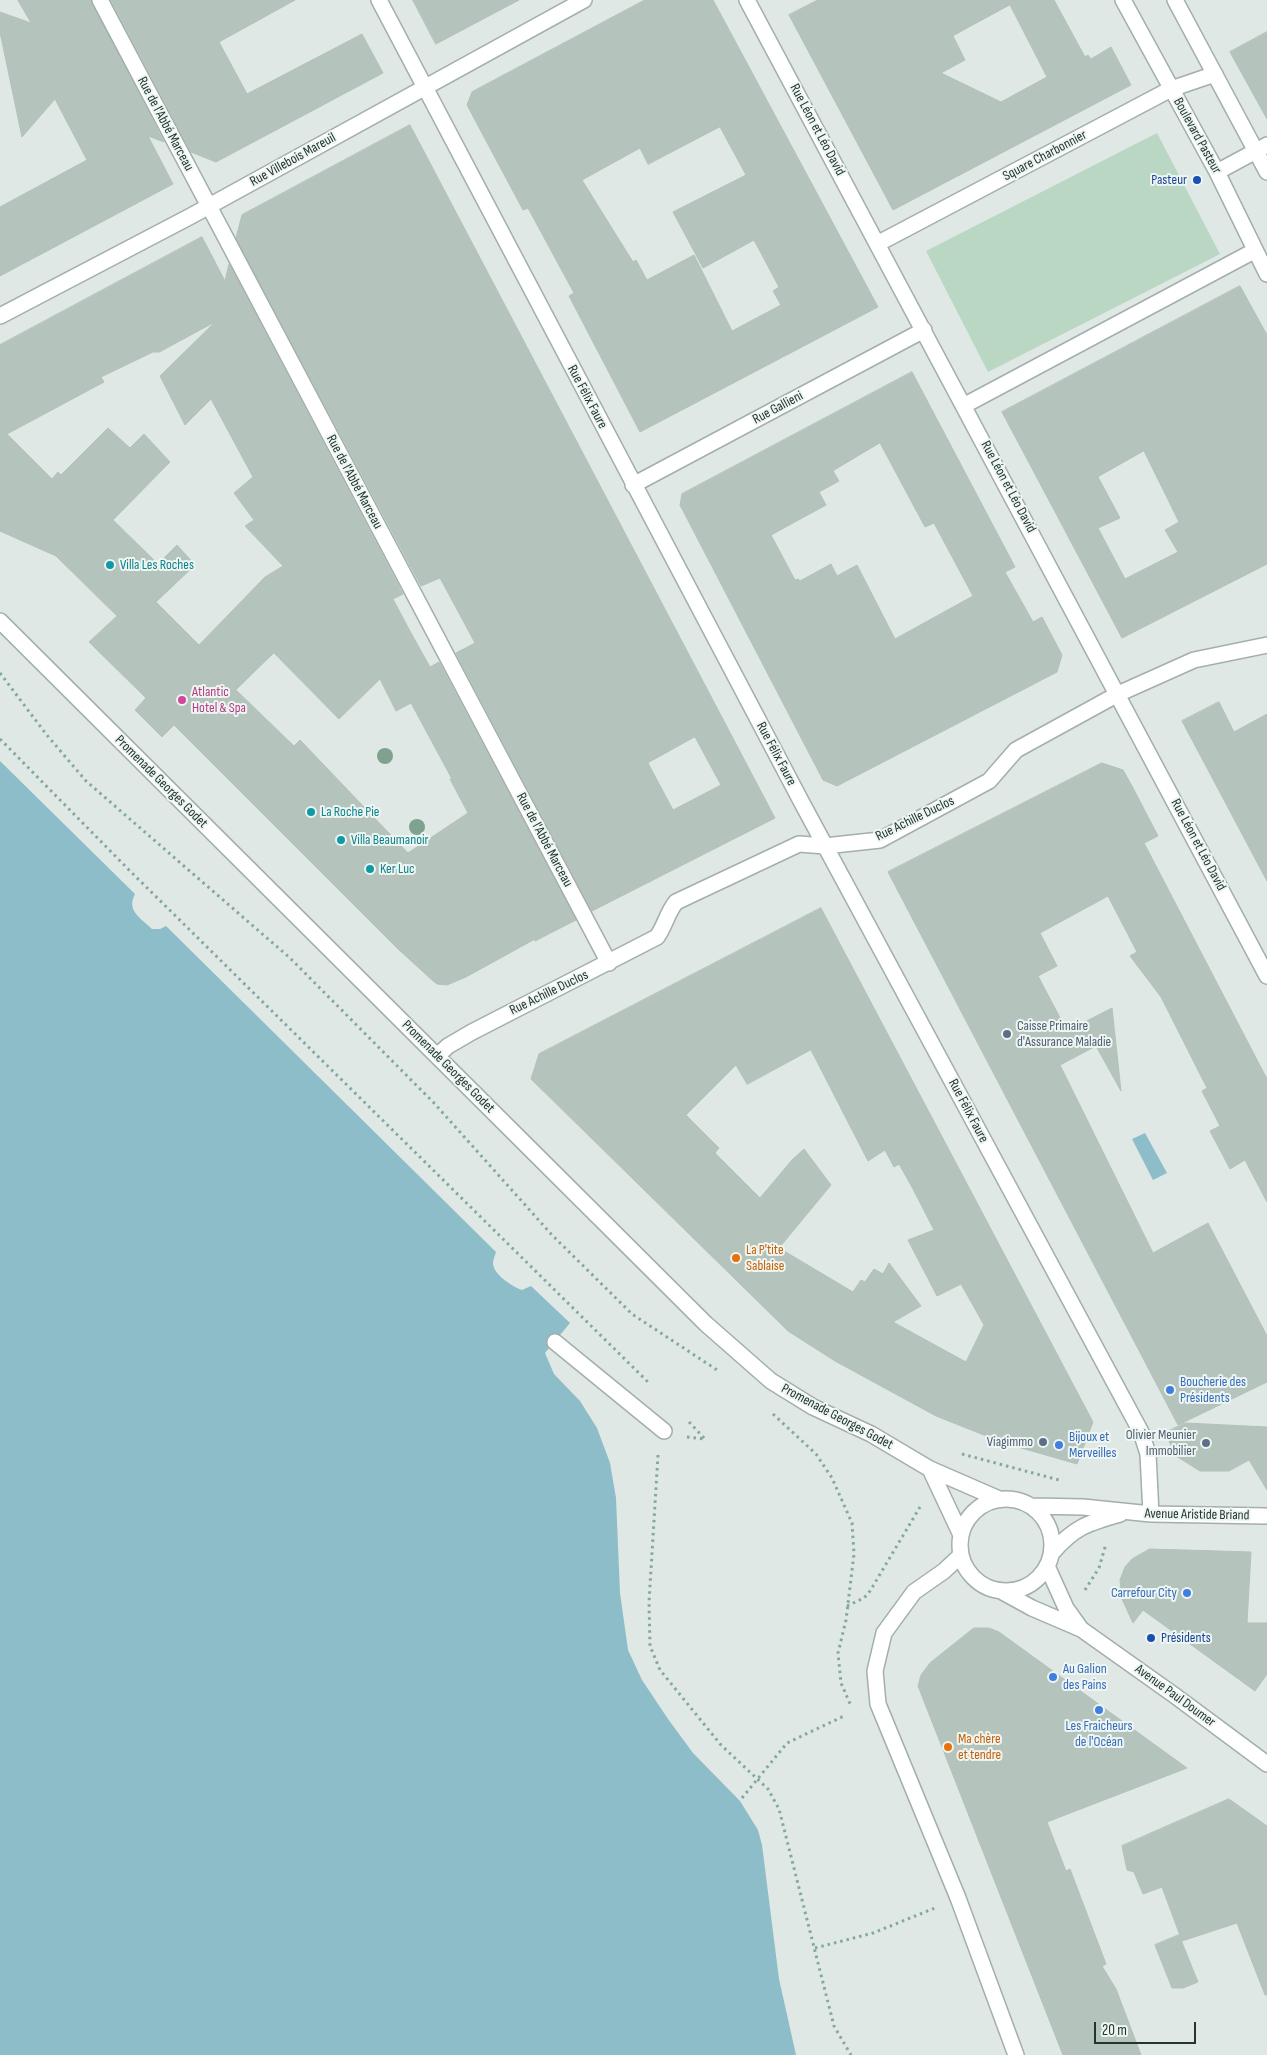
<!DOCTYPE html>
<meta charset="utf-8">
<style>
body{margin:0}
#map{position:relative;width:1267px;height:2055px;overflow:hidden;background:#dfe8e4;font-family:"Sofia Sans Condensed",sans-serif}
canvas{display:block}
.scale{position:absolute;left:1094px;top:2022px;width:102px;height:22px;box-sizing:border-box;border:2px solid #223631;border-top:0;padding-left:6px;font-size:15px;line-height:18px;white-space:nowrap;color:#223631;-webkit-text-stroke:4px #eff6f2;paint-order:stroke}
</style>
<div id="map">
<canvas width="1267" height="2055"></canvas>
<div class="scale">20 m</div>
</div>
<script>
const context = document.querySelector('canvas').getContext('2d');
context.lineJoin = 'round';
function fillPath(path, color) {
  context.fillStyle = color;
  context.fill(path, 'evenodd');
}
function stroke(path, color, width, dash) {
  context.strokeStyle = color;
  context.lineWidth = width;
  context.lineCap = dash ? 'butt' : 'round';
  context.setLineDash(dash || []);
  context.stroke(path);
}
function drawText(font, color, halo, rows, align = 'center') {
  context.font = font + ' "Sofia Sans Condensed",sans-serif';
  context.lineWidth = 4;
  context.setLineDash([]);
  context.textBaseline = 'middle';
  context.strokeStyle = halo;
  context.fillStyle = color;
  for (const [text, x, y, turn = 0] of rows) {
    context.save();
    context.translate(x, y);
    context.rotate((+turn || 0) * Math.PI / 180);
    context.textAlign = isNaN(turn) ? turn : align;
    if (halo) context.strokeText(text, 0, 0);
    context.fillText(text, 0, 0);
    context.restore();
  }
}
const green = new Path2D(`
 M1157 133 1220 254 988 372 926 251Z`);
const water = new Path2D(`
 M0 761 135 894C126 911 141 918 152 929H160L166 926 496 1252C495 1256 493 1259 493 1264 494 1275 513 1287 522 1290L531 1286 570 1323 545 1353 554 1374 580 1401 597 1428 610 1463 616 1498 620 1593 628 1650 642 1680 668 1719 693 1753 740 1801 758 1830 762 1845 779 1979 796 2055H0Z
 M1145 1133 1167 1173 1153 1180 1132 1139Z`);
const building = new Path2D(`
 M18 0H91L164 142 148 136 173 184 0 276V207L87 160 55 99 22 137 0 32V12L31 23Z
 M111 0H295L219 42 247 94 362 34 383 73 216 162 191 152Z
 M413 0H519L436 44Z
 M645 0H713L878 307 640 432 569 296 574 293 528 208 523 210 467 105 472 92ZM720 127 746 175 673 212 703 268 754 240 779 287 773 291 781 305 732 331 694 255 647 280 636 260 633 262 582 180 640 148 648 164Z
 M818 0H1054L1085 57 1088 55 1091 59 1111 47 1131 85 893 210 789 15ZM1010 5 1047 77 1001 102 941 73 965 60 953 36Z
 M1267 32V119L1230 52Z
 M410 125 775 818 592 911 456 653 475 643 440 578 421 586 236 238 242 215ZM695 737 721 785 673 810 648 763Z
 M202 237 225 281 229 264 403 594 393 599 411 633 430 667 439 662 576 920 535 941V939L466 977 447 985 437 984 432 980 397 948 174 725 162 737 135 710 146 698 89 642 117 616 56 556 0 531V345ZM215 322 160 376 185 425 211 399 253 477 234 493 254 520 245 526 283 566 265 577 199 645 156 602 195 565 177 545 158 564 113 520 170 462 144 434 130 448 108 428 61 475 58 472 52 479 7 434 104 382 101 377 153 352H159ZM274 653 339 719 380 679 396 711 411 703 452 779H450L468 813 408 853 300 740 294 746 236 690Z
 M1240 286 1267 335V564L1122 638 1002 412ZM1144 451 1179 522 1165 530 1178 552 1125 579 1098 528 1120 518 1098 477Z
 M912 372 1015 567 1005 572 1033 622 1042 617 1062 655 1057 672 837 786 823 780 680 505 682 494ZM880 443 925 527 934 523 973 596 895 639 857 565 837 576 831 564 800 581 798 579 795 580 771 535 826 505 819 492 839 481 833 471Z
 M1219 702 1234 732 1267 714V881L1182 721Z
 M1102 763 1123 770 1132 786 1158 836 1144 843 1267 1079V1202L1245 1160 1230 1169 1210 1131 1220 1126 1202 1091 1207 1088 1161 997 1130 956 1137 952 1108 896 1040 933 1057 966 1038 976 1067 1031 1112 1008 1121 1091 1096 1046 1060 1065 1153 1253 1208 1223 1267 1336V1382L1178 1425 888 872Z
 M821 908 1093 1422 1077 1464 1004 1443 936 1416 835 1361 788 1331 531 1079 539 1054ZM811 1050 868 1161 885 1150 894 1167 899 1164 913 1189 934 1230 908 1240 937 1296 961 1284 984 1325 966 1362 893 1322 921 1306 889 1263 883 1274 874 1269 865 1282 861 1280 853 1292 779 1248 831 1185 804 1149 792 1160 760 1198 715 1153 719 1148 686 1115 736 1065 747 1084Z
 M1185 1423 1267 1427V1490L1249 1460 1229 1471H1200L1176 1456 1165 1433Z
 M1150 1549 1251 1552 1247 1623H1267V1674L1255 1691 1143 1610 1133 1623 1122 1599 1120 1580 1125 1567 1132 1559Z
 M974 1628H989L999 1632 1187 1768 1047 1822 1066 1871 1070 1869 1106 1964 1102 1966 1116 1989 1141 2055H1063L918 1686 921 1675 930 1663Z
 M1229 1799 1267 1826V1995H1265L1237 1923 1182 1941 1162 1887 1143 1894 1134 1872 1127 1870 1122 1846Z
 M1179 1935 1198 1982 1183 1988H1172L1155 1945Z`);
const path = new Path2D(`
 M0 673 46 734 86 781 290 958 434 1103 552 1235 632 1314 717 1370
 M0 739 130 871 650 1384
 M773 1414 816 1454 832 1478 852 1523 854 1554 846 1620 838 1653 841 1683 851 1706
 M689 1422 706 1440
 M687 1437 705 1439
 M962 1454 1059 1480
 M658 1455 649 1602 650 1646 660 1670 721 1745 768 1789 779 1809 834 2026 851 2055
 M1085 1590 1099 1568 1106 1544
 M847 1606 864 1598 870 1591 920 1507
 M742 1798 787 1743 844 1716
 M815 1948 873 1933 935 1908`);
const minor = new Path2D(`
 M100 0 609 963
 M379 0 802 803 1141 1432 1148 1454 1151 1514
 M747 0 1267 976
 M1123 0 1217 172 1267 274
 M1175 0 1267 172
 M1217 172 1267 145
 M877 244 1171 89 1215 74
 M0 316 191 216 584 0
 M965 405 1254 251
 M633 485 924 330
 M0 621 706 1324 771 1381 813 1407 871 1434 930 1469 999 1499
 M437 1056 448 1046 472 1032 657 937C665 926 667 913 676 902L799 844 825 846 880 840 989 781 1016 750 1118 694 1194 660 1267 645
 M555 1342 664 1431
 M930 1469 961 1535
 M960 1545a46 46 0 1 1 92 0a46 46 0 1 1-92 0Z
 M1031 1506 1083 1507 1151 1514 1267 1516
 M1052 1553C1074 1527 1088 1523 1120 1514
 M961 1555 944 1571 914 1592 884 1633 875 1671 878 1704 958 1898 1016 2055
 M1047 1566 1066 1608 1081 1629 1174 1695 1267 1764
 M1001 1591 1032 1608 1081 1629`);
const trees = [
 [385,756],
 [417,827]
];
const markers = [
 [1197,180,5,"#1a4fb4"],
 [110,565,5,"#0f9aa8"],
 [182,700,5,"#d1479c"],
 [311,812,5,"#0f9aa8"],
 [341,840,5,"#0f9aa8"],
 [370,869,5,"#0f9aa8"],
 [1007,1034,5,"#5c6f8a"],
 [736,1258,5,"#e8710a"],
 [1170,1390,5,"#3f7fe0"],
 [1043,1442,5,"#5c6f8a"],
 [1206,1443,5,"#5c6f8a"],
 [1059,1445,5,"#3f7fe0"],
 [1187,1593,5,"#3f7fe0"],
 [1151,1638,5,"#1a4fb4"],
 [1053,1677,5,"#3f7fe0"],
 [1099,1710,5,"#3f7fe0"],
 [948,1747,5,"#e8710a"]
];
const streetNames = [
 ["Rue de l'Abbé Marceau",165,124,62],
 ["Rue Léon et Léo David",817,130,62],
 ["Boulevard Pasteur",1197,136,61],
 ["Square Charbonnier",1045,156,-28],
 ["Rue Villebois Mareuil",293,160,-29],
 ["Rue Félix Faure",587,397,62],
 ["Rue Gallieni",778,408,-28],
 ["Rue de l'Abbé Marceau",354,482,62],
 ["Rue Léon et Léo David",1008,487,62],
 ["Rue Félix Faure",776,754,62],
 ["Promenade Georges Godet",161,782,45],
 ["Rue Achille Duclos",915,819,-26],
 ["Rue de l'Abbé Marceau",544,840,62],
 ["Rue Léon et Léo David",1198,845,62],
 ["Rue Achille Duclos",549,993,-26],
 ["Promenade Georges Godet",448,1067,45],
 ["Rue Félix Faure",968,1111,62],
 ["Promenade Georges Godet",837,1417,28],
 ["Avenue Aristide Briand",1197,1515,1],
 ["Avenue Paul Doumer",1175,1696,36]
];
const transitNames = [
 ["Pasteur",1187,180],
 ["Présidents",1161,1638,"left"]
];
const cultureNames = [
 ["Villa Les Roches",120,565],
 ["La Roche Pie",321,812],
 ["Villa Beaumanoir",351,840],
 ["Ker Luc",380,869]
];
const hotelNames = [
 ["Atlantic",192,692],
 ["Hotel & Spa",192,708]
];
const serviceNames = [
 ["Caisse Primaire",1017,1026,"left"],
 ["d'Assurance Maladie",1017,1042,"left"],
 ["Olivier Meunier",1196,1435],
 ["Immobilier",1196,1451],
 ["Viagimmo",1033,1442]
];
const foodNames = [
 ["La P'tite",746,1250],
 ["Sablaise",746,1266],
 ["Ma chère",958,1739],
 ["et tendre",958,1755]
];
const shopNames = [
 ["Boucherie des",1180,1382],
 ["Présidents",1180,1398],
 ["Bijoux et",1069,1437],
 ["Merveilles",1069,1453],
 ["Carrefour City",1177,1593,"right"],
 ["Au Galion",1063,1669],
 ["des Pains",1063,1685],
 ["Les Fraicheurs",1099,1726,"center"],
 ["de l'Océan",1099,1742,"center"]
];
fillPath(green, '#bad7c3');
fillPath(water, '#8dbdc8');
fillPath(building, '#b5c3bd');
stroke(building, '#b2c1bb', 1);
stroke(minor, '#a3afab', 18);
stroke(path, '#83a89e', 3, [2.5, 4]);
stroke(minor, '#fff', 15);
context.fillStyle = '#7fa28e';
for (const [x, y] of trees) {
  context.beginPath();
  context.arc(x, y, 8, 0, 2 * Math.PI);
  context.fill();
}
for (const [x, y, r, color] of markers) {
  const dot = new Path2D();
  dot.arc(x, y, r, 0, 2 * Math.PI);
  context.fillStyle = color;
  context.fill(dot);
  stroke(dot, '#eff6f2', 2);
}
drawText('14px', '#223631', '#eff6f2', streetNames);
drawText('14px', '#164399', '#eff6f2', transitNames, 'right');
drawText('14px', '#0d838f', '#eff6f2', cultureNames, 'left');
drawText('14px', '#b23c85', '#eff6f2', hotelNames, 'left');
drawText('14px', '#4e5e75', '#eff6f2', serviceNames, 'right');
drawText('14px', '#c56008', '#eff6f2', foodNames, 'left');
drawText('14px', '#366cbe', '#eff6f2', shopNames, 'left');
</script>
